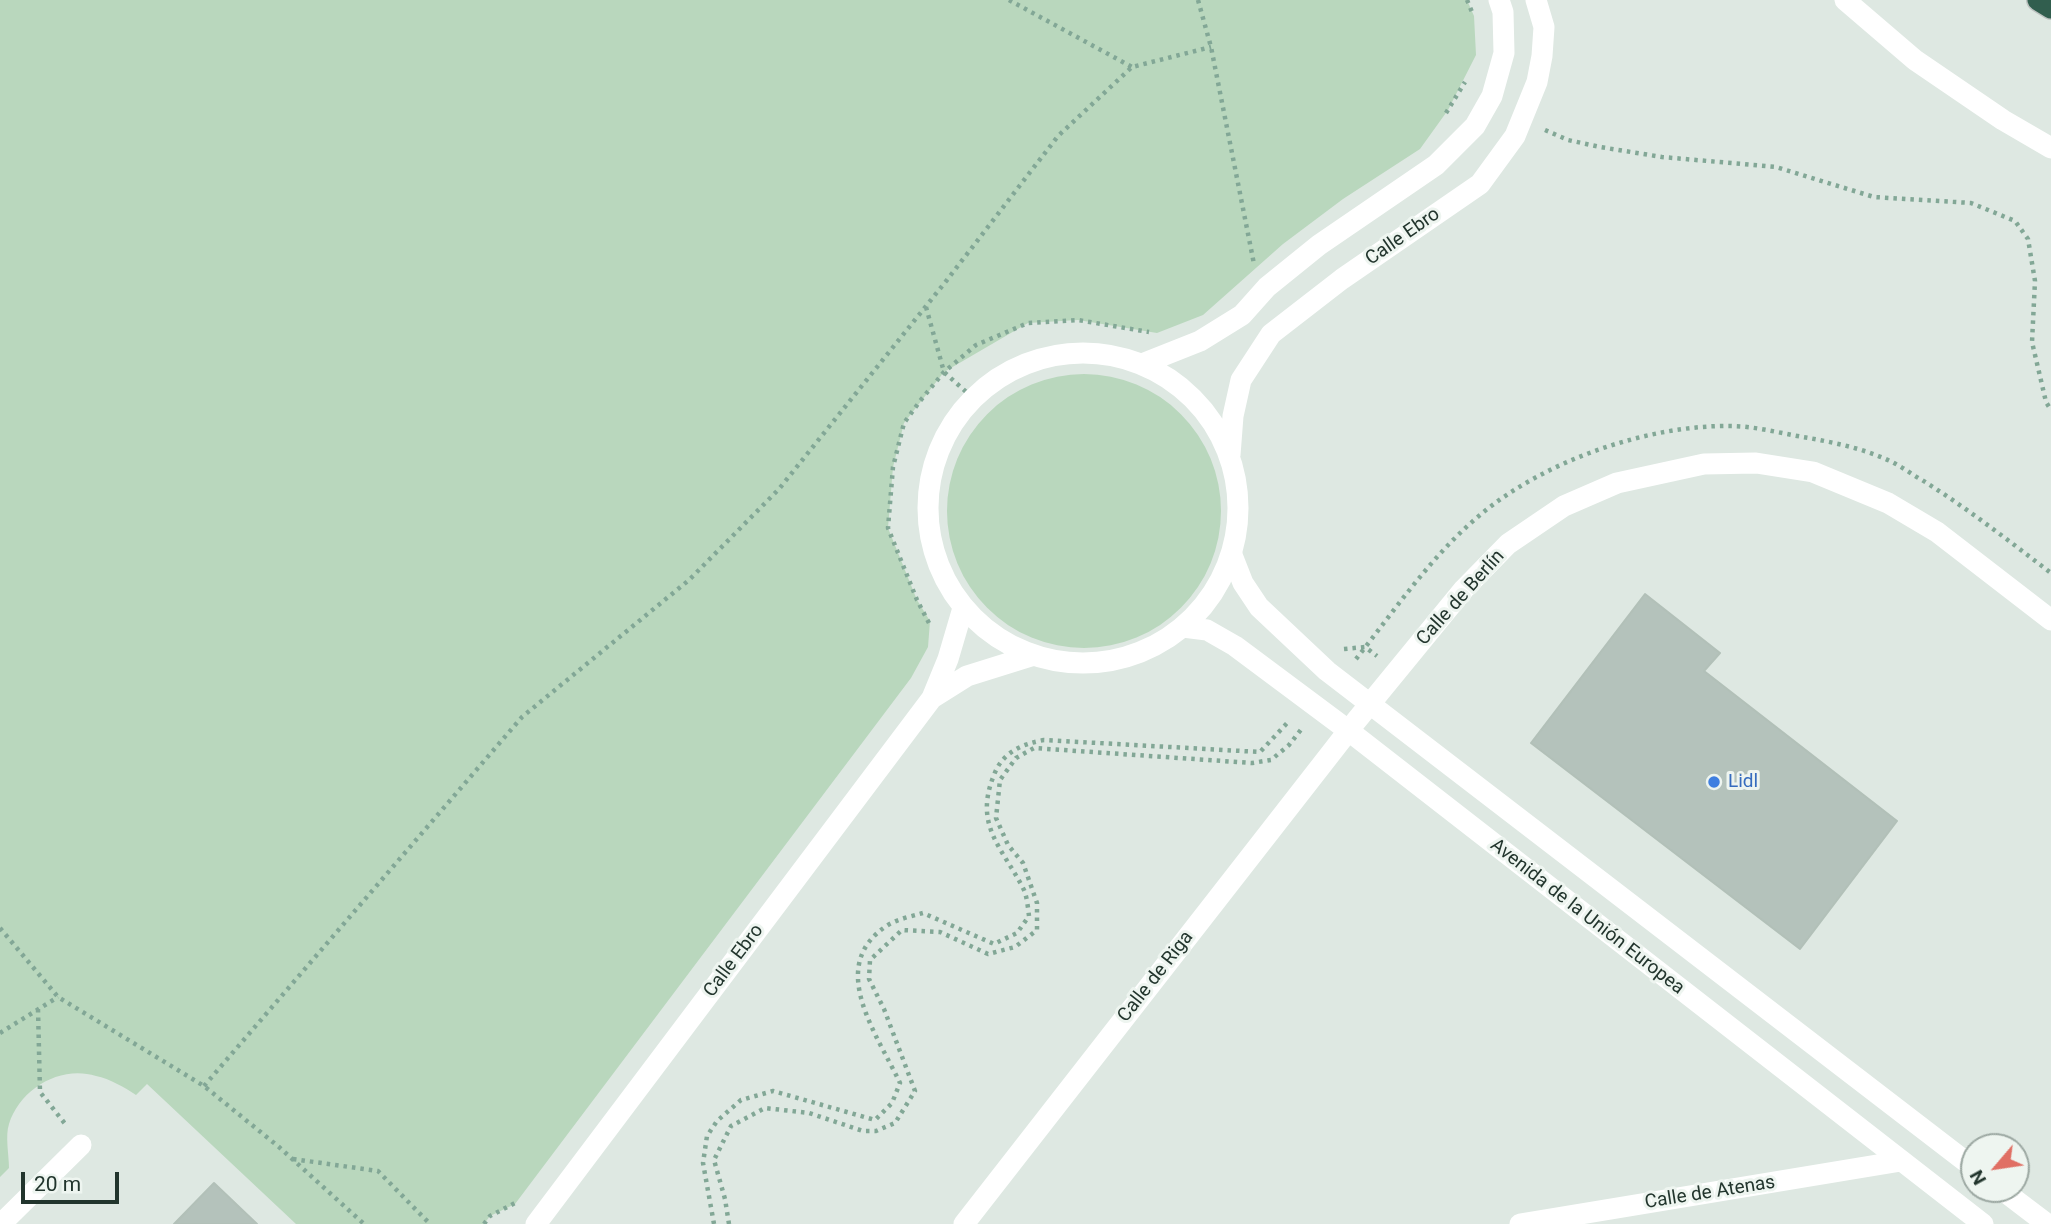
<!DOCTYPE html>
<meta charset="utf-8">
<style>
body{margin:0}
#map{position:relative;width:2051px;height:1224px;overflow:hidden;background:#dee8e2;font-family:Roboto,sans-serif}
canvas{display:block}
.north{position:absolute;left:1960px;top:1133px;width:70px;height:70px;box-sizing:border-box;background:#eef5f0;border:2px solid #9ca8a2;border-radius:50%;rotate:241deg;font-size:19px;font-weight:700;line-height:28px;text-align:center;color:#22352d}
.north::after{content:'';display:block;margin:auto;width:24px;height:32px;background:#e06f64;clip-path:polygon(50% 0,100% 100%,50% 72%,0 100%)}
.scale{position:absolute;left:21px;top:1172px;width:98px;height:32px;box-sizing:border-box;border:4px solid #22352d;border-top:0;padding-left:9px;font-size:21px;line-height:24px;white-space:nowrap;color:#22352d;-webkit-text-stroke:5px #eef5f0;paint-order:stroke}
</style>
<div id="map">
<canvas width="2051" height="1224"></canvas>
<div class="north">N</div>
<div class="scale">20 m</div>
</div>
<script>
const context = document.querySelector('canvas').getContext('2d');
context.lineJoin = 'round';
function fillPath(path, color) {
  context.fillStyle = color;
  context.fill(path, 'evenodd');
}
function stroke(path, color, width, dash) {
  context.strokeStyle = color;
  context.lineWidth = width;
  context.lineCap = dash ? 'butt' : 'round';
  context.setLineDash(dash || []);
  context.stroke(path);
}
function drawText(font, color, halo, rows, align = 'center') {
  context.font = font + ' Roboto,sans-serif';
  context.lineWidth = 6;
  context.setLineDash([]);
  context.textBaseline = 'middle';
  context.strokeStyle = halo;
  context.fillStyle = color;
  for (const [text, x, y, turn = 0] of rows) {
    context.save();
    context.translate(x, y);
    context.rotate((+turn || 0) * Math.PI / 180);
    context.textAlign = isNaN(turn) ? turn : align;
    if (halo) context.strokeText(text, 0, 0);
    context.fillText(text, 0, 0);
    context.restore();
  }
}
const green = new Path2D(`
 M0 0H1467L1474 16 1476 55 1448 110 1420 149 1343 199 1283 244 1203 315 1157 333 1078 320 1028 323 944 372 904 423 893 467 888 528 917 600 930 621 928 647 911 678 515 1204 490 1216 484 1224H296L147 1084 136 1095C124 1087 110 1079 96 1076 60 1065 20 1089 9 1124 5 1136 9 1155 9 1168L0 1177Z
 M947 511a137 137 0 1 1 274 0a137 137 0 1 1-274 0Z`);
const building = new Path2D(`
 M1645 594 1720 653 1704 671 1897 821 1800 949 1531 743Z
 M214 1183 257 1224H174Z`);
const path = new Path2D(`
 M1009 0 1132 67
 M1198 0 1211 47 1254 264
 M1467 0 1472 12
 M1446 113 1465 82
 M1545 130 1568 140 1600 147 1662 157 1776 167 1874 197 1971 203 2015 221 2028 239 2035 281 2032 342 2046 402 2051 410
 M926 307 944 372 974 399
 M929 623 917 600 888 528 893 467 904 423 920 401 944 372 976 345 1028 323 1078 320 1149 332
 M1344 649 1365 647 1377 656
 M1356 659C1395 610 1431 556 1480 515 1544 461 1647 425 1730 426 1756 426 1783 434 1809 438 1836 443 1865 449 1890 461 1901 466 1911 474 1922 480 1967 508 2009 541 2051 573
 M0 928 58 997 204 1086 279 1147 364 1224
 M38 1009 40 1092 66 1125
 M0 1033 58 997
 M204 1086 522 717 689 580 779 489 947 280 1058 136 1132 67 1211 47
 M293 1159 378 1171 430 1224
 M484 1224 490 1216 517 1202
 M714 1224 703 1163 707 1136 717 1121 741 1100 773 1091 875 1120 892 1103 900 1083C877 1034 825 965 888 925 898 919 912 916 923 913L994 944 1017 933 1029 916C1028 908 1027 897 1024 890 1003 848 973 826 994 775 1002 753 1021 744 1044 740L1260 752 1290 720
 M729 1224 725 1199 714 1160 731 1126 765 1108 809 1113 863 1131H876L895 1123 915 1091 884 1009 869 979 870 960 902 930 940 932 988 954 1015 947 1037 930V903L1023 863 1008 845 996 818 1000 780 1016 758 1034 748 1252 763 1271 760 1289 745 1303 727`);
const minor = new Path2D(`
 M1845 0 1915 60 2003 120 2051 148
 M928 508a155 155 0 1 1 310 0a155 155 0 1 1-310 0Z
 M1142 364 1200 341 1242 315 1267 287 1319 245 1436 165 1475 126 1492 96 1504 53 1503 12 1499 0
 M1230 455 1233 416 1241 380 1271 334 1342 279 1480 184 1515 136 1537 82 1542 56 1544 27 1536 0
 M932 698 967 676 1031 656
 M1 1224 81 1145
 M536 1224 932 698 948 659 963 608
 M964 1224 1356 721 1464 589 1508 544 1564 506 1617 483 1704 464 1756 463 1813 472 1888 503 1937 532 2051 620
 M1520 1224 1901 1161`);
const tertiary = new Path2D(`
 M1232 555 1243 583 1259 607 1327 671 1974 1168
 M1183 627 1207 630 1235 646 1349 731 1983 1224
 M2001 1189 2047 1224`);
const motorway = new Path2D(`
 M2038 0 2051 8`);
const markers = [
 [1714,782,7,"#3f7fe0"]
];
const streetNames = [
 ["Calle Ebro",1403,237,-35],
 ["Calle de Berlín",1461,598,-48],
 ["Avenida de la Unión Europea",1587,917,38],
 ["Calle Ebro",734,961,-53],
 ["Calle de Riga",1156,977,-52],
 ["Calle de Atenas",1710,1193,-9]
];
const shopNames = [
 ["Lidl",1728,782]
];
fillPath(green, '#b9d7bd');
fillPath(building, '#b4c2bb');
stroke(building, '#b2c0b8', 2);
stroke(motorway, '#bdc2c0', 24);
stroke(path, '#82a796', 4.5, [3.5, 5]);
stroke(minor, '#fff', 21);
stroke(tertiary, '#fff', 21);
stroke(motorway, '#315e4e', 21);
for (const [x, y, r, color] of markers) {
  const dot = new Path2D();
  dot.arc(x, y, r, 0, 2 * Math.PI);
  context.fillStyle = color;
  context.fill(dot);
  stroke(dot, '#eef5f0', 2.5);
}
drawText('19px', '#22352d', '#eef5f0', streetNames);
drawText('19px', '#366cbe', '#eef5f0', shopNames, 'left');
</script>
